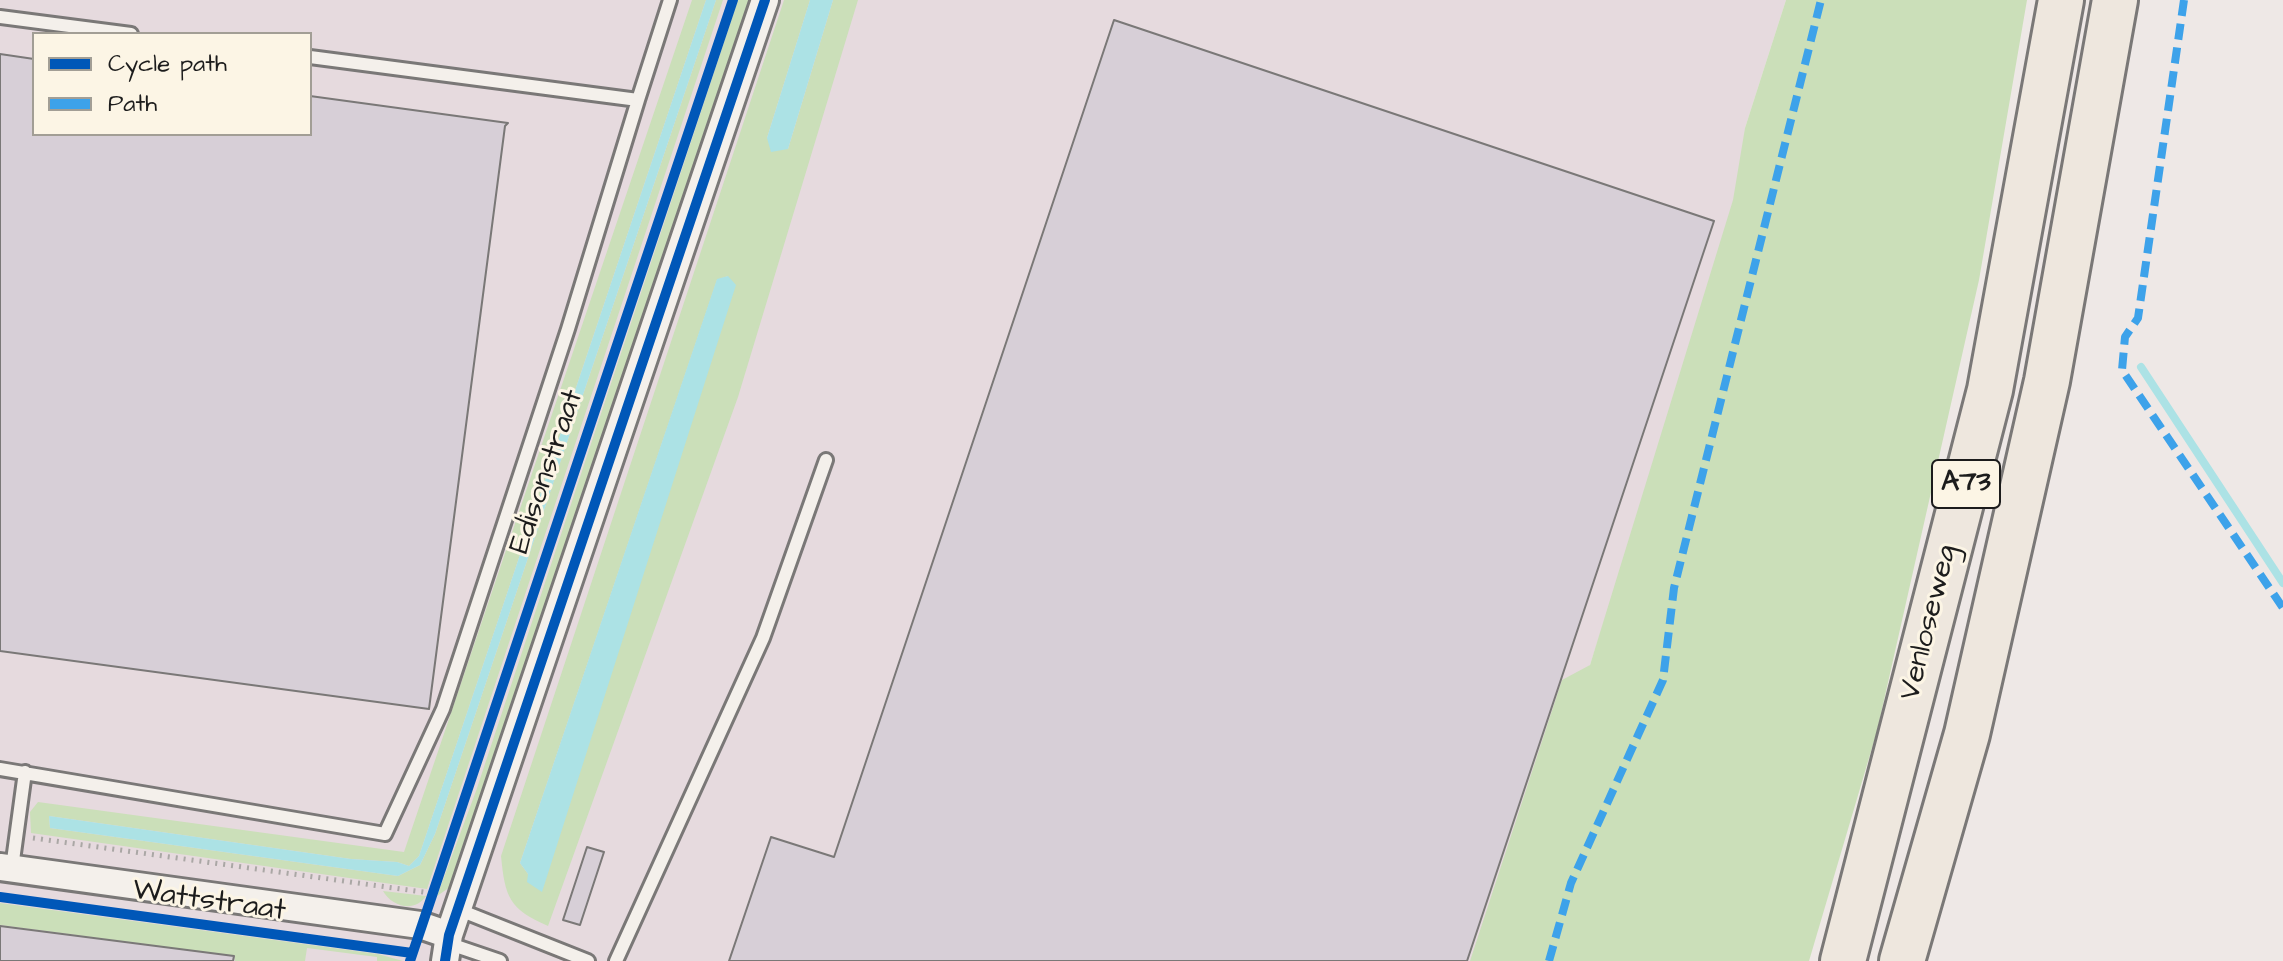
<!DOCTYPE html>
<style>
body{margin:0}
#map{position:relative;width:2283px;height:961px;overflow:hidden;background:#eee8e6;font-family:"Architects Daughter",sans-serif}
canvas{display:block}
.legend{position:absolute;left:32px;top:32px;width:280px;height:104px;box-sizing:border-box;background:#fcf5e5;border:2px solid #a29e95;margin:0;padding:10px 14px;list-style:none;font-size:24px;color:#1c1c1c}
.legend li{display:flex;align-items:center;gap:16px;height:40px}
.legend b{width:40px;border:2px solid #a29e95}
</style>
<div id="map">
<canvas width="2283" height="961"></canvas>
<ul class="legend">
<li><b style="height:10px;background:#0057b8"></b>Cycle path</li>
<li><b style="height:10px;background:#3da2ea"></b>Path</li>
</ul>
</div>
<script>
const context = document.querySelector('canvas').getContext('2d');
context.lineJoin = 'round';
function fillPath(path, color) {
  context.fillStyle = color;
  context.fill(path, 'evenodd');
}
function stroke(path, color, width, dash) {
  context.strokeStyle = color;
  context.lineWidth = width;
  context.lineCap = dash ? 'butt' : 'round';
  context.setLineDash(dash || []);
  context.stroke(path);
}
function drawText(font, color, halo, rows, align = 'center') {
  context.font = font + ' "Architects Daughter",sans-serif';
  context.lineWidth = 6;
  context.setLineDash([]);
  context.textBaseline = 'middle';
  context.strokeStyle = halo;
  context.fillStyle = color;
  for (const [text, x, y, turn = 0] of rows) {
    context.save();
    context.translate(x, y);
    context.rotate((+turn || 0) * Math.PI / 180);
    context.textAlign = isNaN(turn) ? turn : align;
    if (halo) context.strokeText(text, 0, 0);
    context.fillText(text, 0, 0);
    context.restore();
  }
}
const built = new Path2D(`
 M0 0H1786L1745 128 1741 208 1492 961H0ZM34 34H310V134H34Z`);
const green = new Path2D(`
 M692 0H706L419 856 409 866 397 862 351 859 49 816 50 828 398 876 420 865 435 834 716 0H723L427 889 31 833 30 812 38 802 404 852Z
 M738 0H754L453 885 437 896 476 791Z
 M784 0H810L767 138 788 149 833 0H858L738 397 548 926C509 909 505 897 501 856ZM728 276 528 874 520 863 717 280Z
 M1786 0H2027L1979 280 1877 731 1809 961H1470L1562 680 1590 665 1733 200 1745 128Z
 M383 891 426 896C415 913 392 907 383 891Z
 M0 903 378 954 403 961H377V957L307 948 305 961H235L234 956 0 925Z`);
const water = new Path2D(`
 M706 0H716L435 834 420 865 398 876 50 828 49 816 351 859 397 862 409 866 419 856Z
 M810 0H833L788 149 771 152 767 138Z
 M728 276 736 285 542 892 527 882 528 874 520 863 717 279Z`);
const stream = new Path2D(`
 M2141 367 2283 583`);
const building = new Path2D(`
 M1114 20 1714 221 1467 961H729L771 837 834 857Z
 M0 54 34 59V134H310V96L508 123 505 126 429 709 0 651Z
 M587 847 604 852 580 925 563 920Z
 M0 926 234 956 233 961H0Z`);
const path = new Path2D(`
 M33 838 430 893`);
const lane = new Path2D(`
 M0 17 131 34
 M310 57 638 100 670 0
 M0 769 385 834 443 709 568 329 638 100
 M12 868 25 772
 M457 909 588 961
 M447 943 500 961
 M616 961 763 638 826 460`);
const street = new Path2D(`
 M0 867 420 925 449 935
 M445 961 449 935 765 0`);
const highway = new Path2D(`
 M1843 961 1990 390 2061 0
 M1902 961 1967 734 2047 381 2115 0`);
const quiet = new Path2D(`
 M2184 0 2138 318 2125 337 2122 370 2283 608
 M1549 961 1571 883 1663 680 1674 588 1821 0`);
const cycleway = new Path2D(`
 M0 897 412 953
 M410 961 733 0
 M445 961 449 935 765 0`);
const shields = [
 [1966,484,68]
];
const shieldNames = [
 ["A73",1966,484]
];
const streetNames = [
 ["Edisonstraat",548,472,-71],
 ["Venloseweg",1930,623,-76],
 ["Wattstraat",209,902,8]
];
fillPath(built, '#e6dade');
fillPath(green, '#cbdfb9');
fillPath(water, '#ace2e5');
stroke(stream, '#ace2e5', 8);
fillPath(building, '#d7cfd7');
stroke(building, '#7a7877', 2);
stroke(lane, '#7a7877', 18);
stroke(street, '#7a7877', 32);
stroke(highway, '#7a7877', 50);
stroke(path, '#aaa7a5', 5, [2, 6]);
stroke(lane, '#f4f0eb', 12);
stroke(street, '#f4f0eb', 26);
stroke(highway, '#eee7de', 44);
stroke(quiet, '#3da2ea', 8, [16, 8]);
stroke(cycleway, '#0057b8', 10);
for (const [x, y, w] of shields) {
  const box = new Path2D();
  box.roundRect(x - w / 2, y - 24, w, 48, 6);
  context.fillStyle = '#fcf5e5';
  context.fill(box);
  stroke(box, '#1c1c1c', 2);
}
drawText('bold 28px', '#1c1c1c', null, shieldNames);
drawText('30px', '#1c1c1c', '#fcf5e5', streetNames);
</script>
